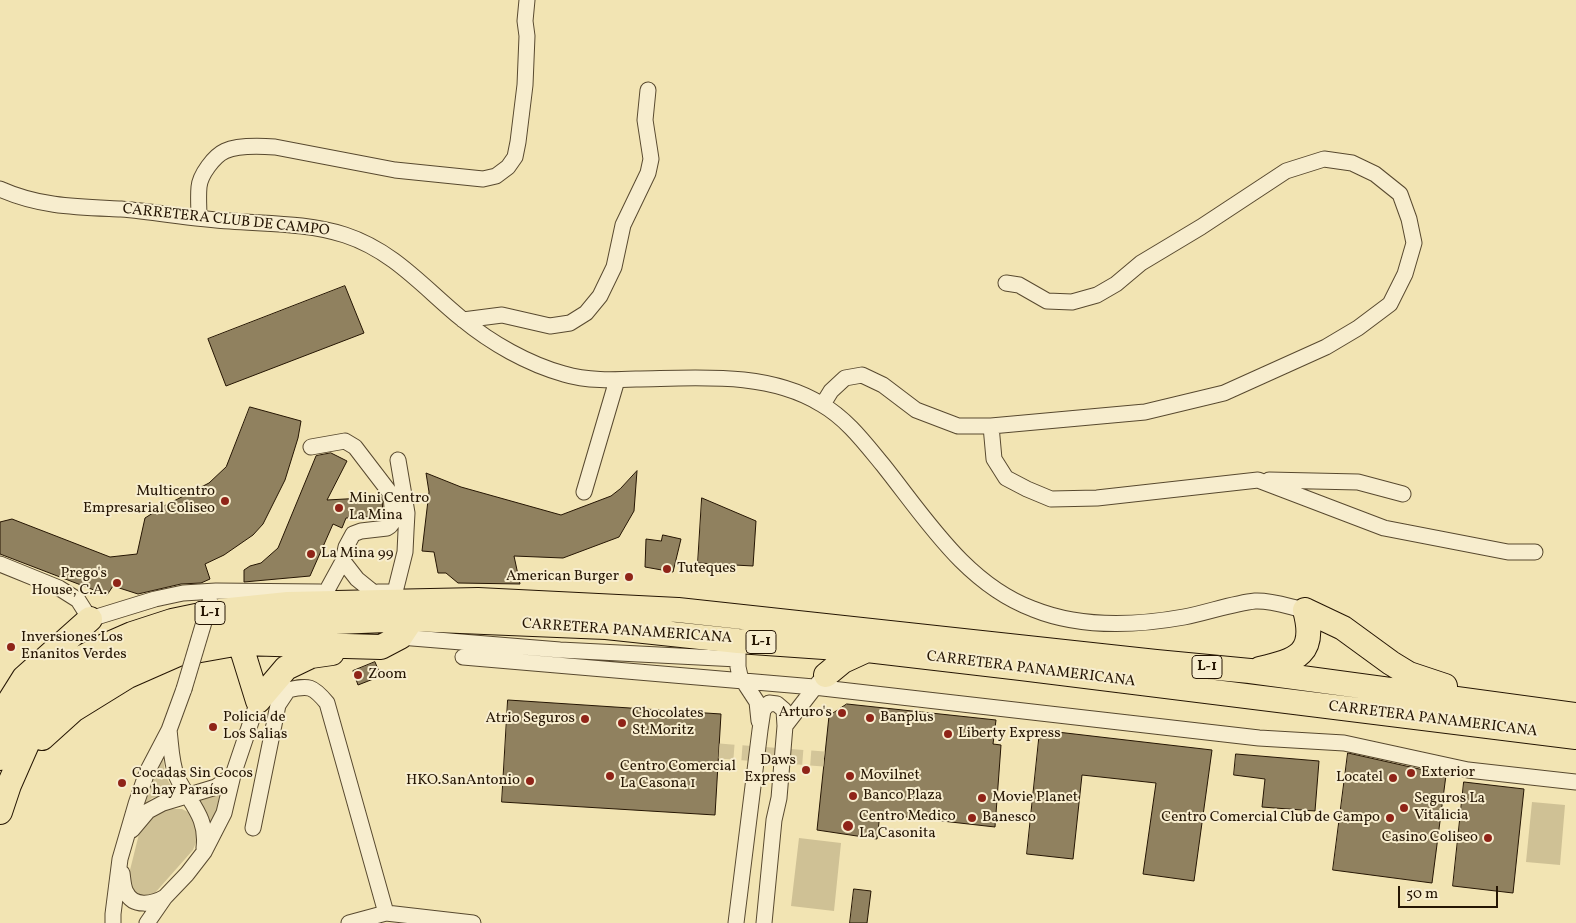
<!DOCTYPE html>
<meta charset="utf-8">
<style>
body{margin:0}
#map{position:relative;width:1576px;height:923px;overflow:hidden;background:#f2e4b3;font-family:Vollkorn,serif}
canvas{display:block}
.scale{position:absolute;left:1398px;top:886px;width:100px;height:22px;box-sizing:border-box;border:2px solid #251503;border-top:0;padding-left:6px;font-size:15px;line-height:18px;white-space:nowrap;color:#251503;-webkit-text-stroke:4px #f7edce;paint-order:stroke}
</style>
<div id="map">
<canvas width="1576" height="923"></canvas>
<div class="scale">50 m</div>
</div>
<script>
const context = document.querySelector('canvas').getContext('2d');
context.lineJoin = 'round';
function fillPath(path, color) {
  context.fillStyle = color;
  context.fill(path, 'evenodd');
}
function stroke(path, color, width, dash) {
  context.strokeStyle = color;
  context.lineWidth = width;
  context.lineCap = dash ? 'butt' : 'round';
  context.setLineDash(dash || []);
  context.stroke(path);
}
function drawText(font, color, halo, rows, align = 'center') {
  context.font = font + ' Vollkorn,serif';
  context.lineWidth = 4;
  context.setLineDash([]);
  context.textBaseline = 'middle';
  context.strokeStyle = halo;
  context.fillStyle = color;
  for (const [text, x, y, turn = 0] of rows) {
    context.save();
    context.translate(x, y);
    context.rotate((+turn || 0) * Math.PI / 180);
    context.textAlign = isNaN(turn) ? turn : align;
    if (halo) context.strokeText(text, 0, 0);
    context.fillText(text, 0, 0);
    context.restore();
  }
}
const green = new Path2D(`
 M163 756 165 775 175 794 152 798 145 804 154 777Z
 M223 789 217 809 210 825 207 814 196 799 208 797Z
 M1532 802 1565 805 1560 865 1526 862Z
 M169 809H182L192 814 197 824 198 837 193 850 154 894 140 896 132 892 128 878 139 834 145 822 155 813Z
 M799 838 841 843 834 911 791 906Z`);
const building = new Path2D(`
 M345 286 364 333 226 386 208 339Z
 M250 407 301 421 298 438 285 480 263 524 253 535 224 555 205 564 210 579 201 583 181 584 138 594 113 586 107 595 0 554V522L12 519 110 557 137 554 145 518 164 506 209 483 226 467Z
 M331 453 347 461 327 500 382 497 383 516 346 518 342 528 333 524 310 576 244 582V570L250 566 261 563 278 548 316 456Z
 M637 471 634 511 619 537 563 558 514 556 520 584 458 583 446 573H438L434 552 422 551 429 492 426 473 461 487 561 515 611 496 620 489Z
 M702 498 756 521 753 566 698 563Z
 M663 535 681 539 673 572 645 567 646 539 661 541Z
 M375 662 381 676 358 685 353 671Z
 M508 700 721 714 715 815 502 802Z
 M847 704 996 720 993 744 1001 745 995 827 880 814 877 839 817 830 829 716Z
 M1040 730 1212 750 1194 881 1143 874 1156 783 1082 775 1073 859 1027 854Z
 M1348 753 1446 775 1432 883 1333 870Z
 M1236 754 1319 761 1315 811 1262 807 1265 779 1234 775Z
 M1464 782 1524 789 1513 893 1453 886Z
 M854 889 871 891 867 923H850Z`);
const streetTunnel = new Path2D(`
 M719 751 824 759`);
const street = new Path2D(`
 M0 189C40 207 78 207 121 209 157 212 193 219 230 221 268 224 308 223 345 235 394 251 424 288 462 319 491 343 528 364 564 374 587 381 613 380 636 379 698 378 767 371 821 404 847 419 864 442 883 465 926 519 966 584 1033 609 1080 628 1134 626 1184 617 1206 613 1234 603 1255 601 1271 600 1290 607 1305 610
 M199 218C199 208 198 197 199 187 200 175 214 156 225 151 238 145 261 146 275 147L395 170 483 179 496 176 508 167 515 157 518 142 525 85 527 36 525 21 527 0
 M463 320 502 315 550 326 570 323 586 313 600 296 614 267 623 225 648 173 651 159 645 120 648 90
 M823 404 831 391 845 378 862 375 883 385 916 410 958 426H991L1145 412 1224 393 1326 347 1358 328 1390 304 1405 274 1414 243 1409 219 1400 194 1375 174 1352 163 1324 159 1286 171 1201 227 1141 263 1116 284 1097 295 1072 302 1047 301 1019 285 1006 283
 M991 426 994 459 1006 478 1027 489 1051 499 1097 498 1258 480 1384 528 1508 552H1535
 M311 447 345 441 355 447 391 494 393 522 390 526 387 528 361 531 353 534 346 547 343 561 357 579 373 592
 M1269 480 1358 482 1403 494
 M584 492 617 380
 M0 564 59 588 78 600 90 619 155 599 183 593 216 591 320 592
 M326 592 343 561
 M378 592H395L405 552 406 531 407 513 398 460
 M400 637 560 650 738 659
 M738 650V667L740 676 757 702 759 721
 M463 657 814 687 1259 738 1344 743 1468 770 1576 782
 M785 726 819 682
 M169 730C171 745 171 763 177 777 189 803 208 816 204 848
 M253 828 278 705 288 690C309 685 313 686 327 703L386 913
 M132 830 148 811 163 803 216 787 233 775
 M122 873C123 879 123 887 126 892 133 908 153 904 165 897
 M113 923V914L120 859 136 804 147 772 169 730 184 689
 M147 923 165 897 187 874 204 852 224 813 233 775 258 701
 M349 923 386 913 473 923
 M736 923 760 730 763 710 769 703 777 704 784 710 785 726 779 798 774 820 764 923`);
const primary = new Path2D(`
 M1305 610 1343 628 1391 663 1409 674 1445 686
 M240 643 258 701 286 668 311 656 332 653
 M1260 669C1297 660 1317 654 1305 610
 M826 675 843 661 867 650
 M0 725 4 710 24 678 90 619
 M42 738 73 710 128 676 178 654 240 643 381 647 400 637 412 619
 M0 758 16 723 41 689 66 666 100 648 132 634 172 621 220 611 288 604 478 600 678 610 1156 662 1250 671 1576 715
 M0 812 9 785 27 744 47 711 62 696 123 661 155 646 187 635 233 626 412 619 606 627 738 641 867 650 1021 668 1576 737`);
const streetBridge = new Path2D(`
 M184 689 210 602`);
const markers = [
 [225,501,5,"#8f2418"],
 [339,508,5,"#8f2418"],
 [311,554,5,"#8f2418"],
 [667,569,5,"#8f2418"],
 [629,577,5,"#8f2418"],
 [117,583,5,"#8f2418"],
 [11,647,5,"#8f2418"],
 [358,675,5,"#8f2418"],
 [842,713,5,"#8f2418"],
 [870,718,5,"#8f2418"],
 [585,719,5,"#8f2418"],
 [622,723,5,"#8f2418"],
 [213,727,5,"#8f2418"],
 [948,734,5,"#8f2418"],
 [806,770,5,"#8f2418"],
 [1411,773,5,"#8f2418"],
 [610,776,5,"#8f2418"],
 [850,776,5,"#8f2418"],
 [1393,778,5,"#8f2418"],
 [530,781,5,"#8f2418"],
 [122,783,5,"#8f2418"],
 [853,796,5,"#8f2418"],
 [982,798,5,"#8f2418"],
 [1404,808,5,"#8f2418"],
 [972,818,5,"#8f2418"],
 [1390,818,5,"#8f2418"],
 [848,826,6,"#8f2418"],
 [1488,838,5,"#8f2418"]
];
const shields = [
 [210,613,30],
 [761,642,30],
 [1207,667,30]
];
const shieldNames = [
 ["L-1",210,613],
 ["L-1",761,642],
 ["L-1",1207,667]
];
const streetNames = [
 ["CARRETERA CLUB DE CAMPO",226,221,6],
 ["CARRETERA PANAMERICANA",627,632,4],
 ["CARRETERA PANAMERICANA",1031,670,7],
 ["CARRETERA PANAMERICANA",1433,720,7]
];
const poiNames = [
 ["Multicentro",215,492,"right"],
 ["Empresarial Coliseo",215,509,"right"],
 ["Mini Centro",349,499],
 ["La Mina",349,516],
 ["La Mina 99",321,554],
 ["Tuteques",677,569],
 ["Prego's",107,574,"right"],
 ["House, C.A.",107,591,"right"],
 ["American Burger",619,577,"right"],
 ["Inversiones Los",21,638],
 ["Enanitos Verdes",21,655],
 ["Zoom",368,675],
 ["Arturo's",832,713,"right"],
 ["Chocolates",632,714],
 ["St.Moritz",632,731],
 ["Policia de",223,718],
 ["Los Salias",223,735],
 ["Banplus",880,718],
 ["Atrio Seguros",575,719,"right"],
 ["Liberty Express",958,734],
 ["Daws",796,761,"right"],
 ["Express",796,778,"right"],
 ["Centro Comercial",620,767],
 ["La Casona 1",620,784],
 ["Exterior",1421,773],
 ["Cocadas Sin Cocos",132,774],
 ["no hay Paraíso",132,791],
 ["Movilnet",860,776],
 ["Locatel",1383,778,"right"],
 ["HKO.SanAntonio",520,781,"right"],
 ["Banco Plaza",863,796],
 ["Movie Planet",992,798],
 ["Seguros La",1414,799],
 ["Vitalicia",1414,816],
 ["Centro Medico",859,817],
 ["La Casonita",859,834],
 ["Banesco",982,818],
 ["Centro Comercial Club de Campo",1380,818,"right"],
 ["Casino Coliseo",1478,838,"right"]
];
fillPath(green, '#cfc195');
fillPath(building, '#90815f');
stroke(building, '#251503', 1);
stroke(streetTunnel, '#d3c599', 15, [15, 8]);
stroke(street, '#58492f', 17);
stroke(primary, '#251503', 26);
stroke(street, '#f7edce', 15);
stroke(primary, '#f2e4b3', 24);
stroke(streetBridge, '#58492f', 17, []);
stroke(streetBridge, '#f7edce', 15);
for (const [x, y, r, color] of markers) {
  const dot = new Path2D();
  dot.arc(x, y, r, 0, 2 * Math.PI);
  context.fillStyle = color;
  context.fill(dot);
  stroke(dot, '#f7edce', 2);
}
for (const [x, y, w] of shields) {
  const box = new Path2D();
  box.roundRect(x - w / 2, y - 11.5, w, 23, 4);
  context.fillStyle = '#f7edce';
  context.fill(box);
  stroke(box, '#251503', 1);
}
drawText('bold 14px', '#251503', null, shieldNames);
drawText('15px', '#251503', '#f7edce', streetNames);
drawText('15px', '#251503', '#f7edce', poiNames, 'left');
</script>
